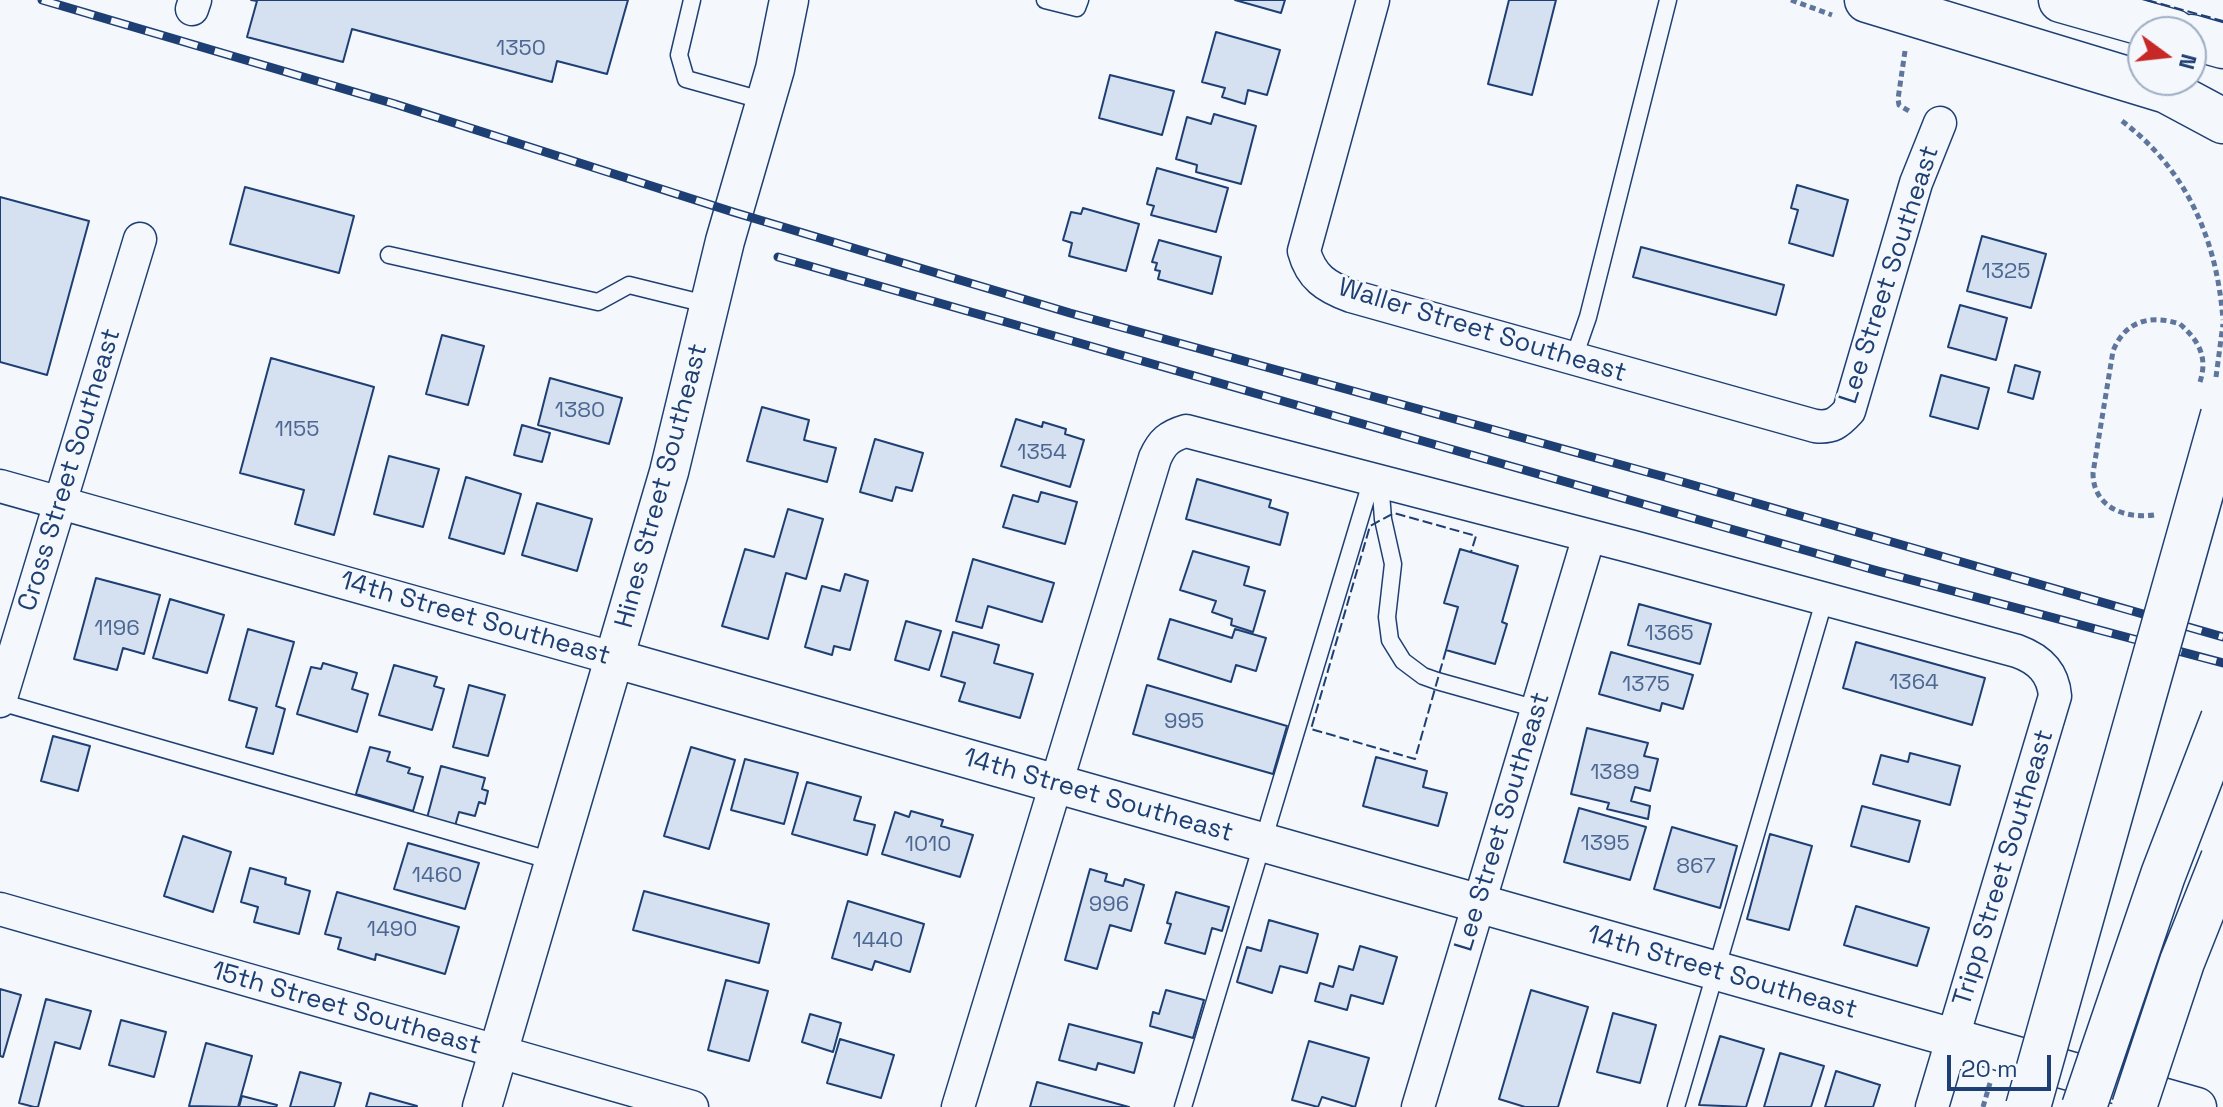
<!DOCTYPE html>
<style>
body{margin:0}
#map{position:relative;width:2223px;height:1107px;overflow:hidden;background:#f4f7fb;font-family:"Space Grotesk",sans-serif}
canvas{display:block}
.north{position:absolute;left:2127px;top:16px;width:80px;height:80px;box-sizing:border-box;background:#f4f7fb;border:2px solid #9eadc5;border-radius:50%;rotate:105deg;font-size:22px;font-weight:700;line-height:32px;text-align:center;color:#1d3f73}
.north::after{content:'';display:block;margin:auto;width:28px;height:36px;background:#c62828;clip-path:polygon(50% 0,100% 100%,50% 72%,0 100%)}
.scale{position:absolute;left:1947px;top:1055px;width:104px;height:36px;box-sizing:border-box;border:4px solid #1d3f73;border-top:0;padding-left:10px;font-size:24px;line-height:28px;white-space:nowrap;color:#1d3f73;-webkit-text-stroke:6px #f4f7fb;paint-order:stroke}
</style>
<div id="map">
<canvas width="2223" height="1107"></canvas>
<div class="north">N</div>
<div class="scale">20 m</div>
</div>
<script>
const context = document.querySelector('canvas').getContext('2d');
context.lineJoin = 'round';
function fillPath(path, color) {
  context.fillStyle = color;
  context.fill(path, 'evenodd');
}
function stroke(path, color, width, dash) {
  context.strokeStyle = color;
  context.lineWidth = width;
  context.lineCap = dash ? 'butt' : 'round';
  context.setLineDash(dash || []);
  context.stroke(path);
}
function drawText(font, color, halo, rows, align = 'center') {
  context.font = font + ' "Space Grotesk",sans-serif';
  context.lineWidth = 6;
  context.setLineDash([]);
  context.textBaseline = 'middle';
  context.strokeStyle = halo;
  context.fillStyle = color;
  for (const [text, x, y, turn = 0] of rows) {
    context.save();
    context.translate(x, y);
    context.rotate((+turn || 0) * Math.PI / 180);
    context.textAlign = isNaN(turn) ? turn : align;
    if (halo) context.strokeText(text, 0, 0);
    context.fillText(text, 0, 0);
    context.restore();
  }
}
const building = new Path2D(`
 M251 0H628L607 74 557 61 552 82 352 29 343 62 247 37 257 1Z
 M1235 0H1285L1281 13Z
 M1509 0H1556L1532 95 1488 84Z
 M1216 32 1280 50 1267 95 1248 90 1245 104 1222 97 1225 88 1202 82Z
 M1110 75 1174 91 1162 135 1099 118Z
 M1214 114 1256 126 1241 184 1196 172 1197 165 1176 159 1187 117 1211 124Z
 M1157 168 1228 188 1216 232 1151 215 1154 206 1147 204Z
 M1797 185 1848 200 1833 256 1789 243 1798 210 1791 208Z
 M245 187 354 216 339 273 230 244Z
 M0 197 89 221 47 375 0 362Z
 M1083 208 1139 224 1126 271 1069 256 1072 243 1063 240 1071 212 1081 214Z
 M1982 236 2046 254 2031 308 1967 291Z
 M1159 240 1221 257 1212 294 1158 279 1160 271 1155 270 1157 263 1152 262Z
 M1641 247 1784 285 1776 315 1633 277Z
 M1960 305 2007 318 1996 360 1948 347Z
 M442 335 484 346 468 405 426 394Z
 M271 358 374 387 334 535 295 524 304 490 240 473Z
 M2015 365 2040 372 2033 399 2008 392Z
 M1941 375 1989 388 1978 429 1930 416Z
 M550 378 622 398 609 444 538 425Z
 M762 407 809 420 804 440 836 448 827 482 747 461Z
 M1016 419 1042 427 1043 422 1066 429 1065 434 1084 440 1070 487 1001 466Z
 M522 425 550 433 542 462 514 455Z
 M875 439 923 453 912 491 896 487 892 501 860 492Z
 M389 456 439 469 423 527 374 514Z
 M466 477 521 494 504 554 449 538Z
 M1197 479 1271 500 1269 507 1288 513 1280 545 1186 519Z
 M1041 492 1077 502 1065 544 1003 527 1013 495 1038 502Z
 M537 503 592 519 577 571 522 555Z
 M788 509 823 519 806 579 786 573 768 639 722 626 745 549 774 557Z
 M1460 549 1518 566 1502 622 1507 624 1495 664 1446 650 1458 607 1444 603Z
 M1193 551 1249 567 1244 585 1265 591 1253 632 1231 625 1232 619 1212 612 1216 601 1180 590Z
 M973 559 1054 583 1042 622 988 606 982 628 956 621Z
 M845 574 868 581 850 650 834 646 832 655 805 647 822 586 840 591Z
 M96 578 160 595 144 654 123 648 117 670 74 659Z
 M170 599 224 615 207 673 153 658Z
 M1639 604 1711 624 1700 664 1628 645Z
 M1170 619 1232 638 1235 629 1266 638 1256 671 1236 665 1231 682 1158 659Z
 M906 621 941 631 929 670 895 660Z
 M248 629 294 642 276 706 285 709 273 754 246 747 257 708 229 700Z
 M953 632 999 645 994 663 1033 674 1020 718 959 701 965 683 941 676Z
 M1856 642 1985 678 1972 725 1843 688Z
 M1611 652 1693 675 1683 709 1662 703 1660 711 1599 694Z
 M323 663 357 673 352 689 368 694 357 732 297 714 311 667 321 669Z
 M394 665 437 677 434 686 444 689 432 730 379 715Z
 M469 685 505 695 488 756 453 747Z
 M1147 685 1287 726 1273 774 1133 734Z
 M1587 728 1648 743 1644 756 1658 759 1650 791 1635 787 1631 801 1650 806 1648 819 1607 809 1609 803 1571 794Z
 M53 736 90 746 78 791 41 781Z
 M370 747 390 752 387 761 410 768 408 773 423 777 413 811 356 794Z
 M691 747 735 760 709 849 664 836Z
 M1910 753 1960 766 1950 805 1873 784 1881 755 1908 762Z
 M1376 757 1427 771 1423 787 1447 793 1438 826 1363 806Z
 M745 759 798 773 784 824 731 810Z
 M441 766 485 778 482 789 488 791 485 804 479 802 475 816 459 812 455 826 427 818Z
 M807 782 861 797 854 820 875 825 867 855 792 834Z
 M1862 806 1920 821 1909 862 1851 846Z
 M1579 808 1646 827 1630 880 1564 862Z
 M911 811 943 820 941 826 973 835 960 877 882 854 895 812 909 817Z
 M1672 827 1737 846 1720 908 1654 889Z
 M1770 834 1812 846 1789 930 1747 919Z
 M183 836 231 852 213 912 164 896Z
 M408 843 479 863 465 909 394 889Z
 M250 868 286 878 285 884 310 891 299 934 254 922 258 907 241 902Z
 M1090 869 1107 874 1105 881 1123 886 1125 879 1144 885 1131 931 1110 925 1097 969 1065 960Z
 M644 891 769 924 759 963 633 930Z
 M337 892 459 927 445 974 376 954 375 960 338 949 341 938 325 934Z
 M1176 892 1229 907 1222 931 1212 928 1205 954 1165 943 1171 924 1167 923Z
 M848 901 924 924 910 972 875 961 872 970 832 958Z
 M1856 906 1929 928 1917 966 1844 945Z
 M1269 920 1318 934 1307 973 1280 966 1272 993 1237 982 1247 947 1261 951Z
 M1360 946 1397 957 1383 1004 1351 995 1347 1010 1315 1001 1320 983 1333 987 1339 966 1353 970Z
 M726 980 768 991 749 1061 708 1050Z
 M0 989 21 995 3 1057 0 1056Z
 M1166 990 1204 1000 1193 1038 1150 1026 1153 1012 1159 1014Z
 M1531 990 1588 1007 1558 1107H1525L1499 1099Z
 M46 999 91 1011 80 1049 55 1042 38 1107H34L19 1103Z
 M1613 1013 1656 1025 1640 1083 1597 1072Z
 M810 1014 841 1023 833 1052 802 1042Z
 M121 1020 166 1032 154 1077 109 1065Z
 M1069 1024 1142 1043 1134 1073 1098 1063 1096 1070 1059 1060Z
 M1720 1036 1764 1049 1746 1107 1699 1105Z
 M840 1039 894 1055 881 1098 827 1083Z
 M1309 1041 1369 1058 1355 1107 1322 1097 1318 1107 1292 1100Z
 M206 1043 252 1056 238 1107 189 1106Z
 M1780 1053 1824 1066 1811 1107H1764Z
 M1836 1071 1880 1085 1873 1107H1825Z
 M300 1072 341 1083 334 1107H290Z
 M1037 1082 1129 1107H1030Z
 M370 1093 417 1106 416 1107H366Z
 M242 1096 277 1105 276 1107H239Z`);
const path = new Path2D(`
 M1791 0 1832 15
 M1905 51 1898 99 1899 105 1909 111
 M2122 121C2187 170 2217 240 2223 320
 M2216 377 2223 324
 M2154 515C2126 519 2093 508 2093 473L2113 351C2125 321 2150 314 2180 324
 M1983 1107 1990 1083`);
const service = new Path2D(`
 M692 0 679 55 686 79 765 101
 M1045 0 1077 8 1080 0
 M389 255 598 302 629 285 710 305
 M1573 360 1588 317 1668 0
 M1380 481 1383 519 1393 564 1387 617 1390 640 1403 661 1423 676 1437 681 1537 709
 M0 702 556 862
 M1183 1107 1372 479
 M1676 1107 1825 598`);
const minor = new Path2D(`
 M1373 0 1304 251C1311 277 1326 287 1351 296L1815 426C1832 428 1838 423 1849 411L1916 183 1940 123
 M192 9 195 0
 M0 486 616 659
 M0 701 140 239
 M0 909 692 1107
 M958 1107 1155 458C1162 442 1169 436 1186 431L1633 547 2017 651C2039 659 2053 672 2055 696L1932 1107
 M1418 1107 1589 536`);
const tertiary = new Path2D(`
 M616 659 2197 1107
 M482 1107 669 472 725 241 775 69 789 0`);
const secondary = new Path2D(`
 M2061 0 2174 32
 M2191 37 2223 46`);
const trunk = new Path2D(`
 M1867 0 2167 91 2223 121`);
const rail = new Path2D(`
 M42 0 395 104 733 212 1070 313 1665 477 2223 637
 M778 257 1878 571 2223 663`);
const pathBridge = new Path2D(`
 M2180 324C2199 341 2208 357 2200 382`);
const trunkBridge = new Path2D(`
 M2028 1107 2223 415
 M2084 1107 2163 875 2223 719
 M2134 1107 2182 962 2223 859`);
const fence = new Path2D(`
 M2147 0 2223 21
 M1446 650 1415 759 1311 729 1370 526 1394 513 1476 536 1471 552`);
const numberNames = [
 ["1350",521,49],
 ["1325",2006,272],
 ["1380",580,411],
 ["1155",297,430],
 ["1354",1042,453],
 ["1196",117,629],
 ["1365",1669,634],
 ["1364",1914,683],
 ["1375",1646,685],
 ["995",1184,722],
 ["1389",1615,773],
 ["1395",1605,844],
 ["1010",928,845],
 ["867",1696,867],
 ["1460",437,876],
 ["996",1109,905],
 ["1490",392,930],
 ["1440",878,941]
];
const streetNames = [
 ["Lee Street Southeast",1890,275,-72],
 ["Waller Street Southeast",1482,331,17],
 ["Cross Street Southeast",70,470,-73],
 ["Hines Street Southeast",662,486,-75],
 ["14th Street Southeast",475,619,16],
 ["14th Street Southeast",1098,796,16],
 ["Lee Street Southeast",1503,822,-73],
 ["Tripp Street Southeast",2004,868,-73],
 ["14th Street Southeast",1722,973,16],
 ["15th Street Southeast",346,1009,16]
];
fillPath(building, '#d5e0f0');
stroke(building, '#1d3f73', 2);
stroke(service, '#1d3f73', 19);
stroke(minor, '#1d3f73', 35);
stroke(tertiary, '#1d3f73', 41);
stroke(secondary, '#1d3f73', 47);
stroke(trunk, '#1d3f73', 47);
stroke(path, '#5e769c', 5, [6, 4]);
stroke(service, '#f4f7fb', 16);
stroke(minor, '#f4f7fb', 32);
stroke(tertiary, '#f4f7fb', 38);
stroke(secondary, '#f4f7fb', 44);
stroke(trunk, '#f4f7fb', 44);
stroke(rail, '#1d3f73', 9);
stroke(rail, '#f4f7fb', 6, [18]);
stroke(trunkBridge, '#1d3f73', 47, []);
stroke(pathBridge, '#5e769c', 5, [6, 4]);
stroke(trunkBridge, '#f4f7fb', 44);
stroke(fence, '#1d3f73', 2, [10, 4]);
drawText('22px', '#4b6792', null, numberNames);
drawText('26px', '#1d3f73', '#f4f7fb', streetNames);
</script>
